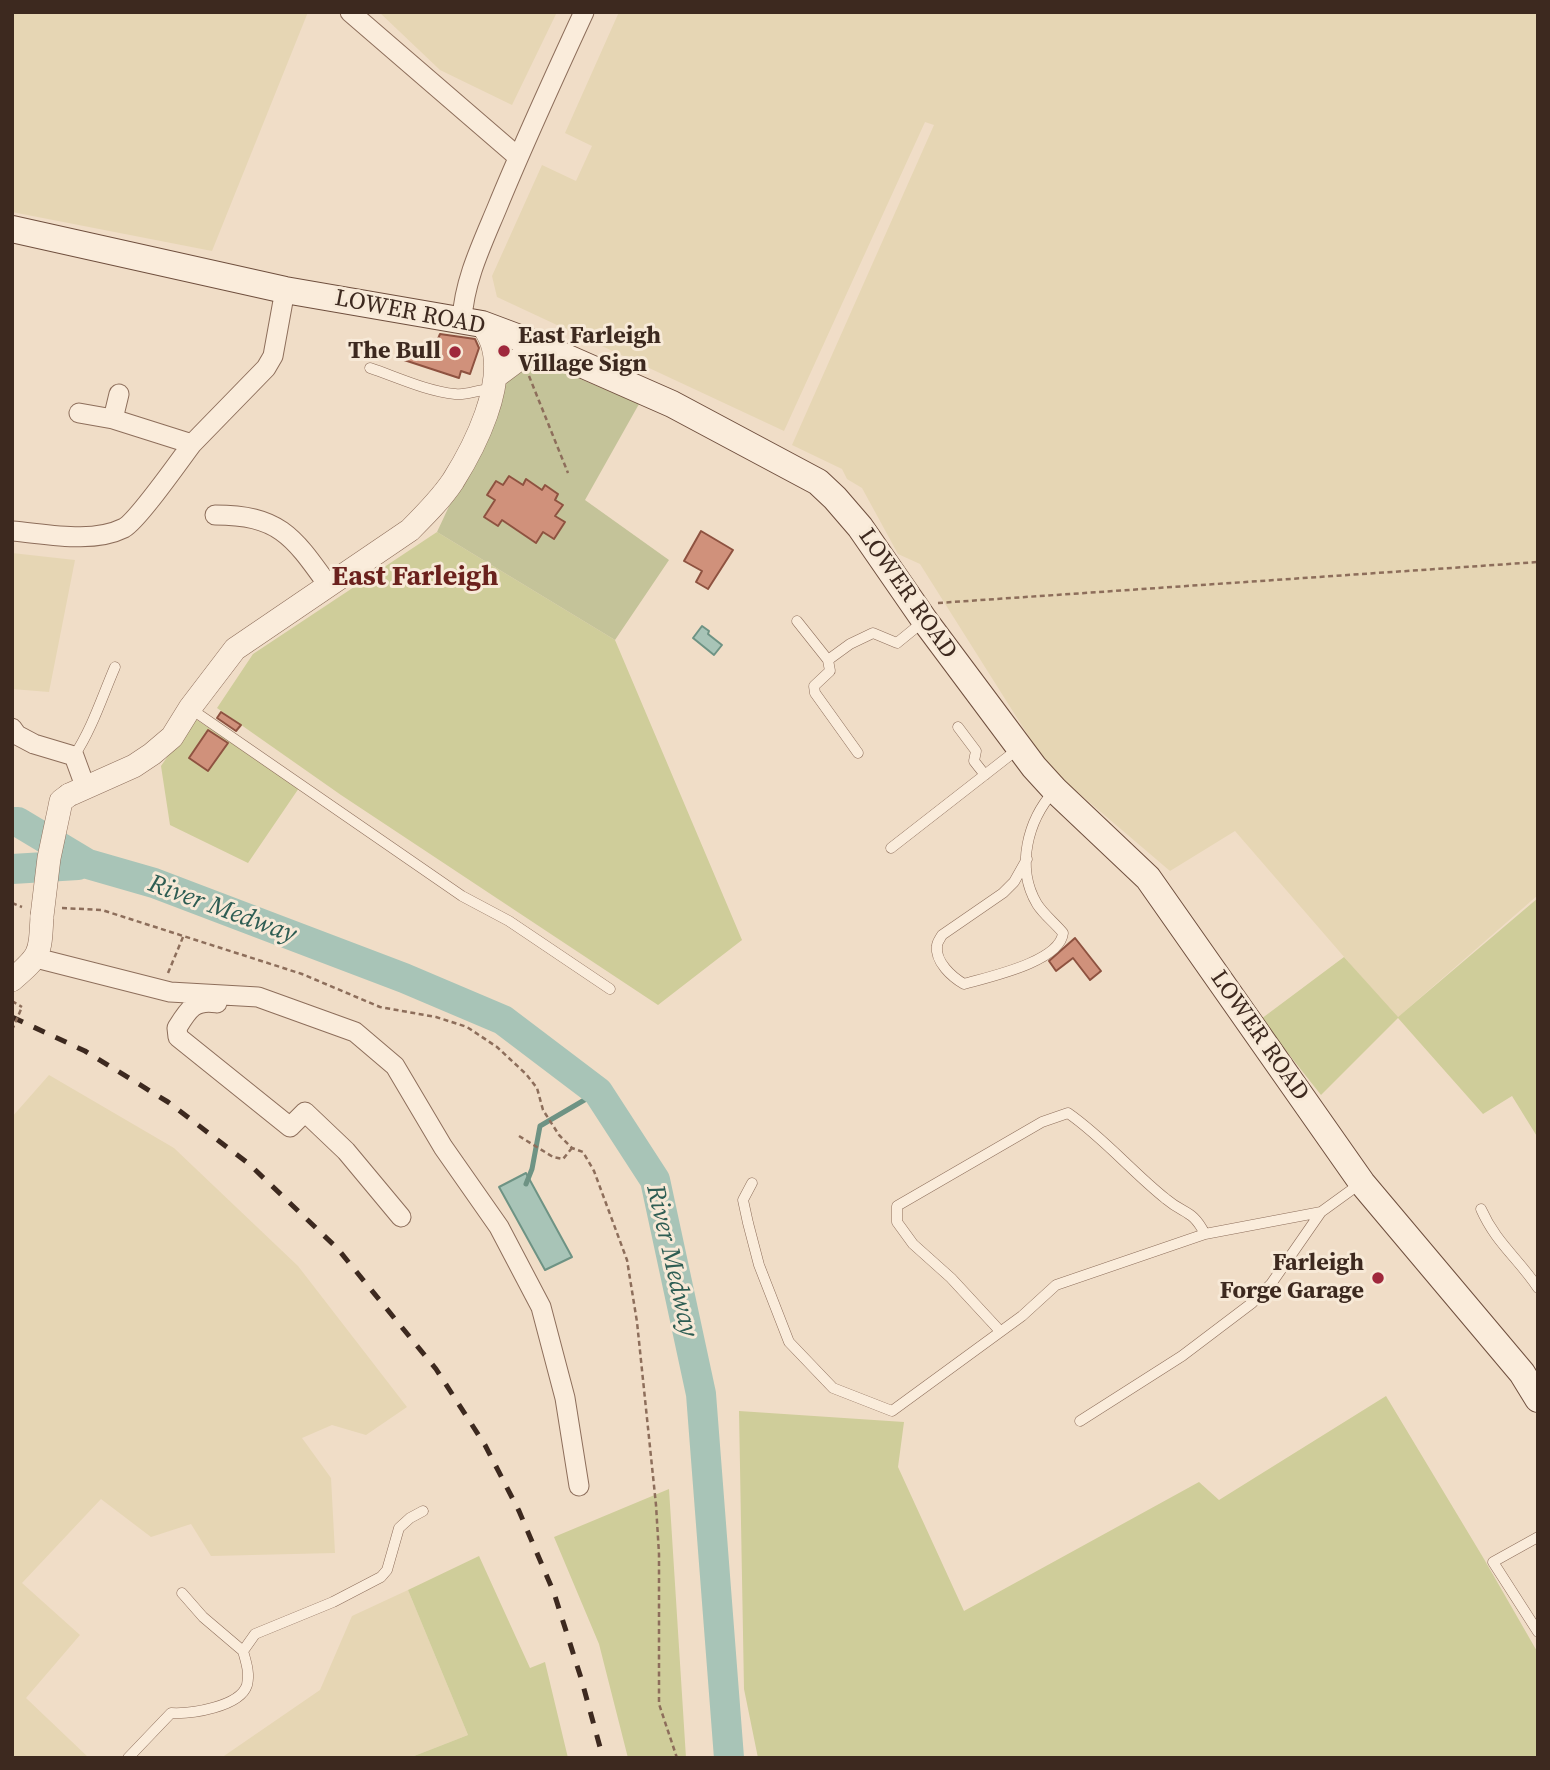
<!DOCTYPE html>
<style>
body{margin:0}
#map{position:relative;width:1550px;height:1770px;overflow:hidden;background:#f0ddc7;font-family:"Source Serif 4",serif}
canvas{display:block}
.frame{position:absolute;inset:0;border:14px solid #3d291f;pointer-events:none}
</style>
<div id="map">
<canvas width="1550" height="1770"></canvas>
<div class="frame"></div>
</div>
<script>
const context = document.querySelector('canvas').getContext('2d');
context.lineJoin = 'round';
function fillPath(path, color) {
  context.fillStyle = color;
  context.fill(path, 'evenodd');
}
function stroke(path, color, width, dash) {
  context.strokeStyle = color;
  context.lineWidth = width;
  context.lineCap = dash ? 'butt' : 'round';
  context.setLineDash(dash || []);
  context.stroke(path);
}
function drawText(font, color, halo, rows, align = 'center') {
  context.font = font + ' "Source Serif 4",serif';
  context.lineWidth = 6;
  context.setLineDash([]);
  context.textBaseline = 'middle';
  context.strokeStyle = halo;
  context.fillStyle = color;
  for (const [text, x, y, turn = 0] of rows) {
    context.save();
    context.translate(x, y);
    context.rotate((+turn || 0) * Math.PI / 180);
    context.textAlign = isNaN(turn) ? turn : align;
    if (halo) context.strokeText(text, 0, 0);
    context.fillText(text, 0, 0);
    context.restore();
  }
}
const farmland = new Path2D(`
 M12 12H308L212 251 12 212Z
 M379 12H557L512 105 440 70Z
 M619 12H1538V895L1397 1018 1235 831 1170 871 1048 767 920 564 898 554 862 488 847 479 842 469 792 445 934 125 925 122 784 431 497 297 492 276 542 165 576 181 592 146 565 133Z
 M12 553 75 560 49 692 12 689Z
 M49 1075 174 1148 298 1266 407 1407 366 1435 332 1425 302 1438 331 1478 335 1553 211 1556 191 1524 151 1537 101 1499 22 1583 80 1635 26 1698 89 1758H12V1117Z
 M408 1590 468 1735 409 1758H221L320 1690 352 1616Z`);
const green = new Path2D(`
 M437 532 615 640 742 940 658 1005 341 795 217 708 253 654Z
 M194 718 299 788 248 863 170 825 161 766ZM207 731 227 745 208 771 189 758Z
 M1538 898V1138L1512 1096 1483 1114 1398 1018 1321 1095 1261 1019 1344 957 1398 1017Z
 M1386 1396 1484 1559 1538 1653V1758H758L744 1689 739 1411 904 1422 898 1467 964 1611 1199 1482 1219 1500Z
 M669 1489 686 1758H628L599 1644 554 1537Z
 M479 1556 530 1668 545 1662 568 1758H409L468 1735 408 1590Z`);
const cemetery = new Path2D(`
 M534 359 639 404 585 500 669 560 615 640 437 532 514 367 531 365Z`);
const water = new Path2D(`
 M702 626 709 631 708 634 722 645 714 655 693 638Z
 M526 1173 572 1257 545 1270 499 1187Z`);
const stream = new Path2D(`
 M526 1184 532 1169 540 1126 598 1092`);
const river = new Path2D(`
 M12 822H18L88 864 154 883 404 978 503 1020 598 1092 655 1180 701 1394 729 1758
 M12 869 78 865`);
const building = new Path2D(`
 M440 334 475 339 479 348 470 374 461 371 459 378 401 359 404 348 431 356Z
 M509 476 523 485 526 479 542 490 545 485 558 494 555 500 563 505 555 516 565 522 554 539 543 532 536 543 502 520 498 526 484 517 495 500 487 495 496 481 503 485Z
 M701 531 733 550 708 589 696 582 702 571 684 561Z
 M221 712 241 725 236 731 217 718Z
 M208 730 228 743 208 771 189 758Z
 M1075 938 1101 971 1090 980 1073 958 1056 971 1049 961Z`);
const path = new Path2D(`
 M529 376 568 473
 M938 603 1538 562
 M12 903 22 907
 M62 908 102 910 302 974 380 1007 436 1017 467 1027 497 1047 526 1074 537 1088 543 1110 559 1135 572 1148 583 1152 594 1171 627 1260 637 1322 656 1505 659 1554V1704L677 1758
 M168 973 183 937
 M12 1001 22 1007
 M519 1136 553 1157 563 1159 572 1148`);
const service = new Path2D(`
 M370 368C397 377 426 391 455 394 469 396 479 388 492 390
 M797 621 828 660 850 644 873 633 897 643 924 621
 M828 660 830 671 814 686 815 693 858 753
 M191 709 462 896 509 921 610 989
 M958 727 976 751 974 761 985 775
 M74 756C92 729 102 697 115 667
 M891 848 1018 749
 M1027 859 1014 882 1003 893 942 935C940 939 937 942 937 946 935 962 952 977 964 984 988 977 1060 962 1063 933 1055 923 1044 915 1037 904 1015 867 1028 820 1054 791
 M752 1183 743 1200 748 1223 759 1265 789 1342 833 1388 892 1411 1022 1316 1056 1285 1205 1234 1321 1212
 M1481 1209C1496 1243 1518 1258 1538 1288
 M1000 1331 951 1278 913 1244 897 1222V1206L1042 1122 1068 1113C1104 1138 1132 1172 1166 1199 1185 1215 1192 1209 1205 1234
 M1080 1421 1182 1356 1252 1303 1271 1284 1321 1212 1361 1183
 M1538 1537 1493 1562 1538 1632
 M182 1593 203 1617 243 1651
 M128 1758 171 1713C191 1714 240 1707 247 1685 250 1673 246 1662 243 1651L255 1634 333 1602 381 1577 387 1570 399 1528 410 1518 423 1511`);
const minor = new Path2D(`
 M350 12 518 157
 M462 320C464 281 482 244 497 208 524 142 554 77 584 12
 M79 413 113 419 192 444 266 368 273 356 285 290
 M113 419 119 394
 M215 515C279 515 293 536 328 585
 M12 531C47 534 92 544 124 528 138 520 180 460 192 444
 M12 728 17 735 34 744 74 756 85 786
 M36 958 170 992 258 997 355 1032 395 1066 443 1147 499 1227 541 1307 565 1398 579 1486
 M217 1003C194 999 188 1010 177 1028L178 1037 290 1127 305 1112 346 1151 401 1217`);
const tertiary = new Path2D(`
 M495 377 538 345
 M69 795 134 766 152 754 172 737 190 708 235 649 410 530C425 515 441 499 453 481 475 446 506 385 492 343 490 337 486 330 482 324
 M12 980C41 955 40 954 42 916`);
const secondary = new Path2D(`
 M12 229 285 290 482 324 538 345 672 404 818 482 835 498 860 527 925 621 1034 767 1055 790 1148 878 1362 1183 1522 1373 1538 1399`);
const rail = new Path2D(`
 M12 1017 85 1051 168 1102 249 1164 337 1248 436 1369 485 1445 519 1511 554 1593 581 1678 603 1758`);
const pathBridge = new Path2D(`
 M12 1030 22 1007`);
const tertiaryBridge = new Path2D(`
 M42 916 49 858 59 811 61 801 69 795`);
const markers = [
 [504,351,7,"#9f283c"],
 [455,352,7,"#9f283c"],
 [1378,1278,7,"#9f283c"]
];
const streetNames = [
 ["LOWER ROAD",410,313,11],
 ["LOWER ROAD",907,594,55],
 ["LOWER ROAD",1259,1036,55]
];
const poiNames = [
 ["East Farleigh",518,337,"left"],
 ["Village Sign",518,365,"left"],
 ["The Bull",441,352],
 ["Farleigh",1364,1264],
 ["Forge Garage",1364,1292]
];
const waterNames = [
 ["River Medway",222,910,20],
 ["River Medway",671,1261,77]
];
const quarterNames = [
 ["East Farleigh",415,578]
];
fillPath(farmland, '#e6d6b4');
fillPath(green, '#cfcd9a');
fillPath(cemetery, '#c4c399');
fillPath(water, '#a8c4b7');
stroke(water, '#6e9384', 2);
stroke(stream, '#6e9384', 5);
stroke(river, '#a8c4b7', 30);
fillPath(building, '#d0917b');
stroke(building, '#8e5240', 2);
stroke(service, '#8d6e5b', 11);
stroke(minor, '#8d6e5b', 21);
stroke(tertiary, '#8d6e5b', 24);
stroke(secondary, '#6f4f3e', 28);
stroke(path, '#8d6e5b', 2.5, [5, 3.5]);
stroke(service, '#faecdb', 10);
stroke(minor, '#faecdb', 19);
stroke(tertiary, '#faecdb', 23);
stroke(secondary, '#faecdb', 26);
stroke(rail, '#3d291f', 5, [12, 12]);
stroke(tertiaryBridge, '#8d6e5b', 24, []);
stroke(pathBridge, '#8d6e5b', 2.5, [5, 3.5]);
stroke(tertiaryBridge, '#faecdb', 23);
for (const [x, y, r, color] of markers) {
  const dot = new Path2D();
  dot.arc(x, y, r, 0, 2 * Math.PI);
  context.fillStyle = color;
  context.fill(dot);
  stroke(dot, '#f7e9d7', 2.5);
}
drawText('24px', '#3d291f', '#f7e9d7', streetNames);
drawText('bold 24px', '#3d291f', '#f7e9d7', poiNames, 'right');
drawText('italic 26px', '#2e5d53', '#f7e9d7', waterNames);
drawText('bold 28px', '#6b211d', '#f7e9d7', quarterNames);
</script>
